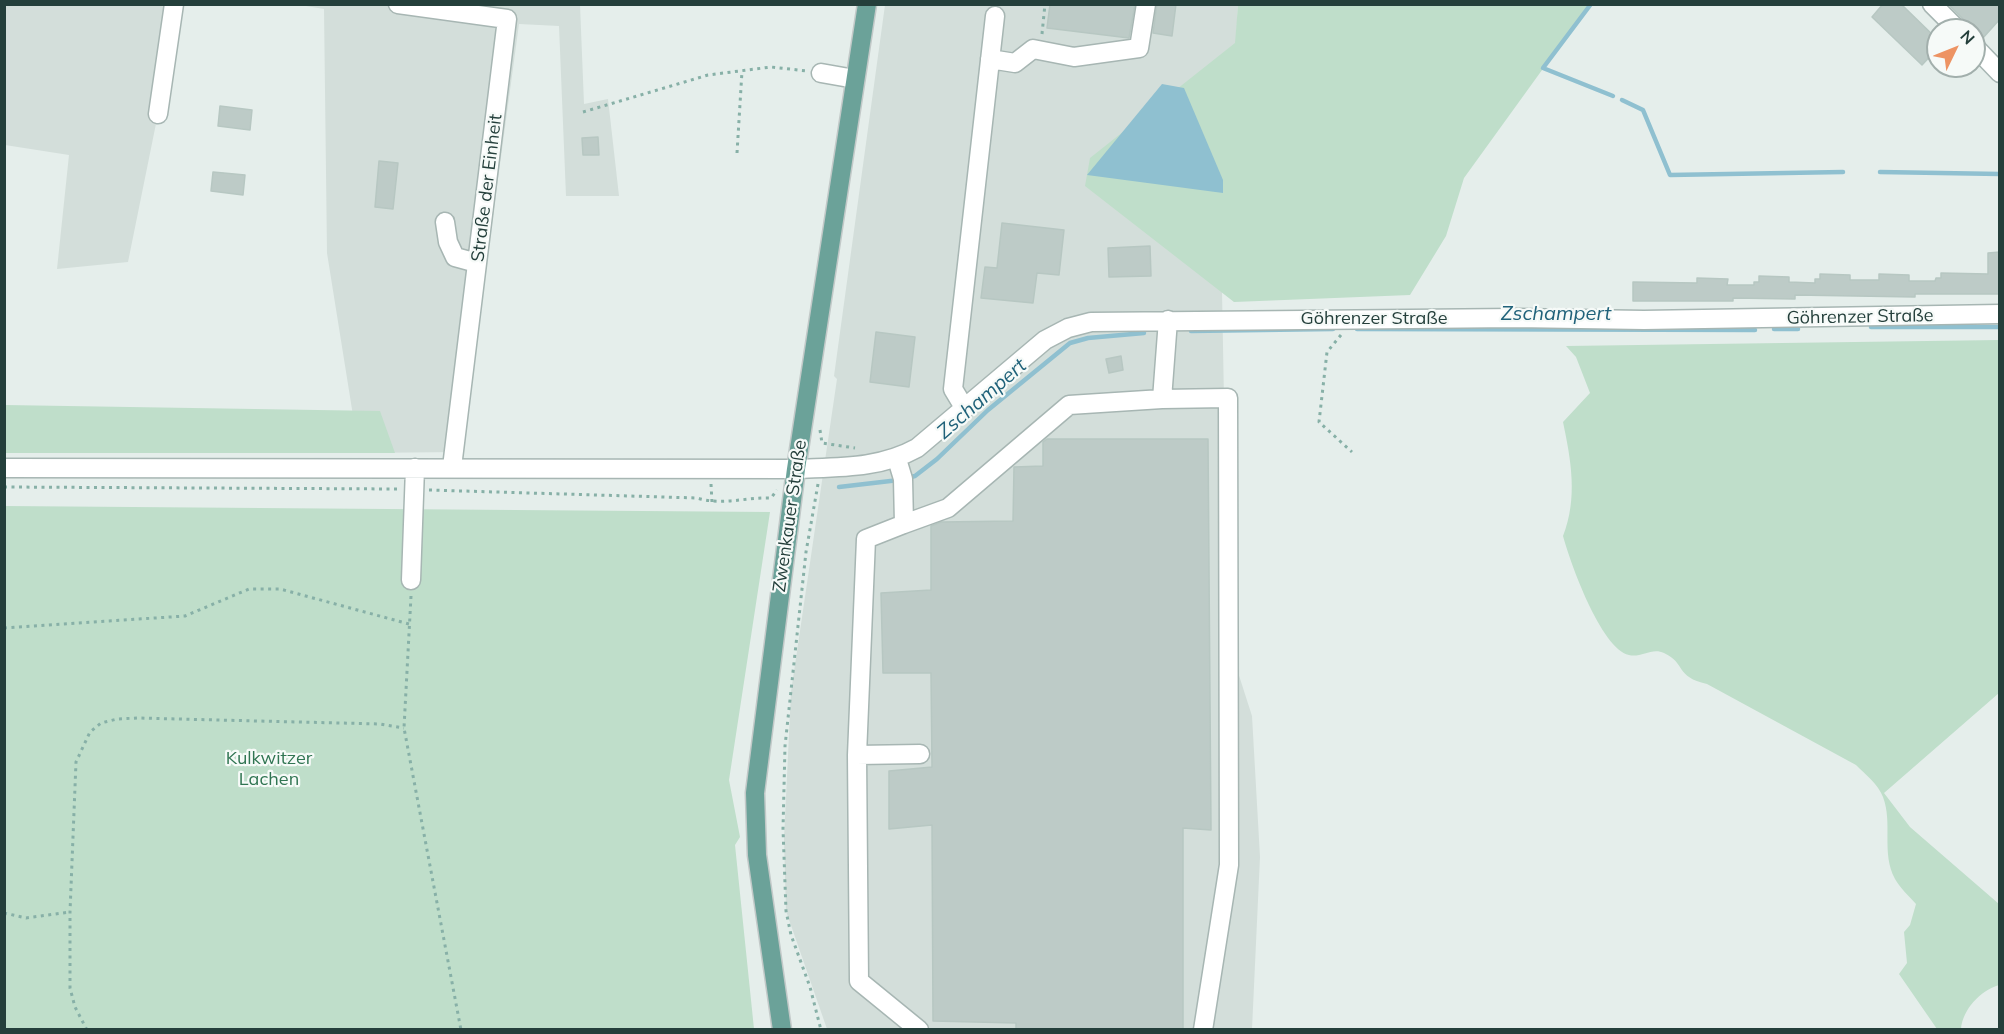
<!DOCTYPE html>
<meta charset="utf-8">
<style>
body{margin:0}
#map{position:relative;width:2004px;height:1034px;overflow:hidden;background:#e5eeeb;font-family:Mulish,sans-serif}
canvas{display:block}
.frame{position:absolute;inset:0;border:6px solid #243f3b;pointer-events:none}
.north{position:absolute;left:1926px;top:18px;width:60px;height:60px;box-sizing:border-box;background:#f6faf8;border:2px solid #a2afac;border-radius:50%;rotate:47deg;font-size:16px;font-weight:700;line-height:24px;text-align:center;color:#243f3b}
.north::after{content:'';display:block;margin:auto;width:21px;height:27px;background:#ed9363;clip-path:polygon(50% 0,100% 100%,50% 72%,0 100%)}
</style>
<div id="map">
<canvas width="2004" height="1034"></canvas>
<div class="frame"></div>
<div class="north">N</div>
</div>
<script>
const context = document.querySelector('canvas').getContext('2d');
context.lineJoin = 'round';
function fillPath(path, color) {
  context.fillStyle = color;
  context.fill(path, 'evenodd');
}
function stroke(path, color, width, dash) {
  context.strokeStyle = color;
  context.lineWidth = width;
  context.lineCap = dash ? 'butt' : 'round';
  context.setLineDash(dash || []);
  context.stroke(path);
}
function drawText(font, color, halo, rows, align = 'center') {
  context.font = font + ' Mulish,sans-serif';
  context.lineWidth = 4.5;
  context.setLineDash([]);
  context.textBaseline = 'middle';
  context.strokeStyle = halo;
  context.fillStyle = color;
  for (const [text, x, y, turn = 0] of rows) {
    context.save();
    context.translate(x, y);
    context.rotate((+turn || 0) * Math.PI / 180);
    context.textAlign = isNaN(turn) ? turn : align;
    if (halo) context.strokeText(text, 0, 0);
    context.fillText(text, 0, 0);
    context.restore();
  }
}
const built = new Path2D(`
 M4 5H180L128 262 57 269 69 155 5 145Z
 M300 5H580L584 104 608 99 619 196H566L559 26 519 24 461 452 359 453 327 253 324 9Z
 M885 5H1238L1222 291 1227 565 1235 663 1252 716 1260 857 1252 1029H827L786 911 784 839 791 692 837 379 834 376Z`);
const green = new Path2D(`
 M1238 5H1589L1464 178 1446 236 1410 295 1234 302 1085 186 1090 158 1235 43Z
 M1999 340V693L1884 793 1910 827 1999 904V985C1980 991 1963 1009 1961 1029H1937L1899 974 1907 963 1904 932 1910 925 1916 904C1909 896 1900 888 1895 879 1881 853 1893 823 1883 797 1878 784 1865 774 1856 765L1707 684C1675 677 1686 663 1664 653 1652 647 1641 658 1629 655 1601 649 1570 562 1563 536 1578 498 1571 460 1563 422L1590 393 1576 357 1566 346Z
 M5 405 380 411 395 453H5Z
 M5 506 770 512 729 780 740 837 735 845 754 1029 5 1030Z`);
const water = new Path2D(`
 M1162 84 1184 88 1223 180V193L1087 175Z`);
const stream = new Path2D(`
 M1591 4 1543 68 1613 96
 M1622 100 1643 110 1670 175 1843 172
 M1880 172 2000 174
 M1871 327H2000
 M1357 329 1755 330
 M1774 329H1798
 M1191 331 1333 329
 M907 478 915 476 937 459 988 410 1070 343 1088 338 1144 333
 M839 487 899 480`);
const building = new Path2D(`
 M1050 4H1135L1129 38 1047 28Z
 M1157 4H1176L1172 36 1153 33Z
 M1883 4H1901L1938 40V48L1922 65 1872 17Z
 M1948 4H2000V19L1982 39 1974 35V30H1969L1966 22Z
 M220 106 252 110 250 130 218 126Z
 M598 137 599 155H583L582 138Z
 M379 161 398 163 393 209 375 207Z
 M213 172 245 175 243 195 211 191Z
 M1002 223 1064 230 1059 275 1037 273 1033 303 981 298 985 267 997 268Z
 M1150 246 1151 276 1109 277 1108 248Z
 M2000 252V294H1915V297L1795 295V299L1733 298V301H1633V282L1697 283V278L1728 279 1727 285H1754V282H1759V276L1789 277V282L1815 283V279H1820V274L1850 275V280H1879V274L1909 275V281H1935L1936 278H1941V273L1988 274V253Z
 M876 332 915 337 909 387 870 382Z
 M1121 356 1123 370 1109 373 1106 359Z
 M1047 439H1208L1211 830 1183 828V1029H1016V1023L933 1021 932 825 889 829V771L932 767 931 673H883L881 593 931 590V526L941 522 1013 521 1014 467 1043 466V442Z`);
const path = new Path2D(`
 M1042 34 1045 4
 M583 112 708 75 771 67 807 71
 M737 153 742 71
 M1341 335 1327 352 1319 422 1352 452
 M820 430 822 443 855 448
 M711 484 712 502
 M818 484 806 552 785 746 783 829 786 911 791 935 810 987 821 1030
 M4 487 399 489
 M429 490 697 498C723 506 745 497 771 498L777 490
 M411 596 404 728 461 1030
 M4 628 185 616 249 589H280L409 624
 M4 913 26 918 70 912
 M87 1030 75 1007 70 988V912L76 762 90 732 101 723 117 719 137 718 380 724 404 728`);
const minor = new Path2D(`
 M398 4 507 19 452 467
 M1932 4 1958 30
 M1974 46 2000 73
 M990 59 1015 63 1033 49 1074 57 1139 48 1146 4
 M821 73 855 79
 M158 114 174 4
 M445 222 448 242 455 257 477 263
 M1168 320 1162 399 1228 398 1229 865 1203 1030
 M965 409 953 389 995 16
 M897 459 903 479 904 524 866 539 857 755 920 754
 M4 468 796 469C838 467 879 469 917 448L1045 340 1068 328 1091 322 1516 318 1644 320 2000 314
 M904 524 948 508 1069 405 1162 399
 M411 580 415 468
 M857 755 859 981 919 1030`);
const major = new Path2D(`
 M782 1030 757 855 755 793 796 469 867 4`);
const streetNames = [
 ["Straße der Einheit",487,188,-83],
 ["Göhrenzer Straße",1860,317,-1],
 ["Göhrenzer Straße",1374,319],
 ["Zwenkauer Straße",790,516,-82]
];
const parkNames = [
 ["Kulkwitzer",269,759],
 ["Lachen",269,780]
];
const waterNames = [
 ["Zschampert",1556,314],
 ["Zschampert",982,399,-41]
];
fillPath(built, '#d3deda');
fillPath(green, '#bfdeca');
fillPath(water, '#8fc0d0');
stroke(stream, '#8fc0d0', 4.5);
fillPath(building, '#bdcbc7');
stroke(building, '#b7c7c2', 1.5);
stroke(minor, '#a7b6b3', 21);
stroke(major, '#c2c9c8', 21);
stroke(path, '#87b0a7', 3, [3, 4.5]);
stroke(minor, '#fff', 18);
stroke(major, '#6ba299', 18);
drawText('18px', '#243f3b', '#f6faf8', streetNames);
drawText('18px', '#307552', '#f6faf8', parkNames);
drawText('italic 20px', '#20627a', '#f6faf8', waterNames);
</script>
